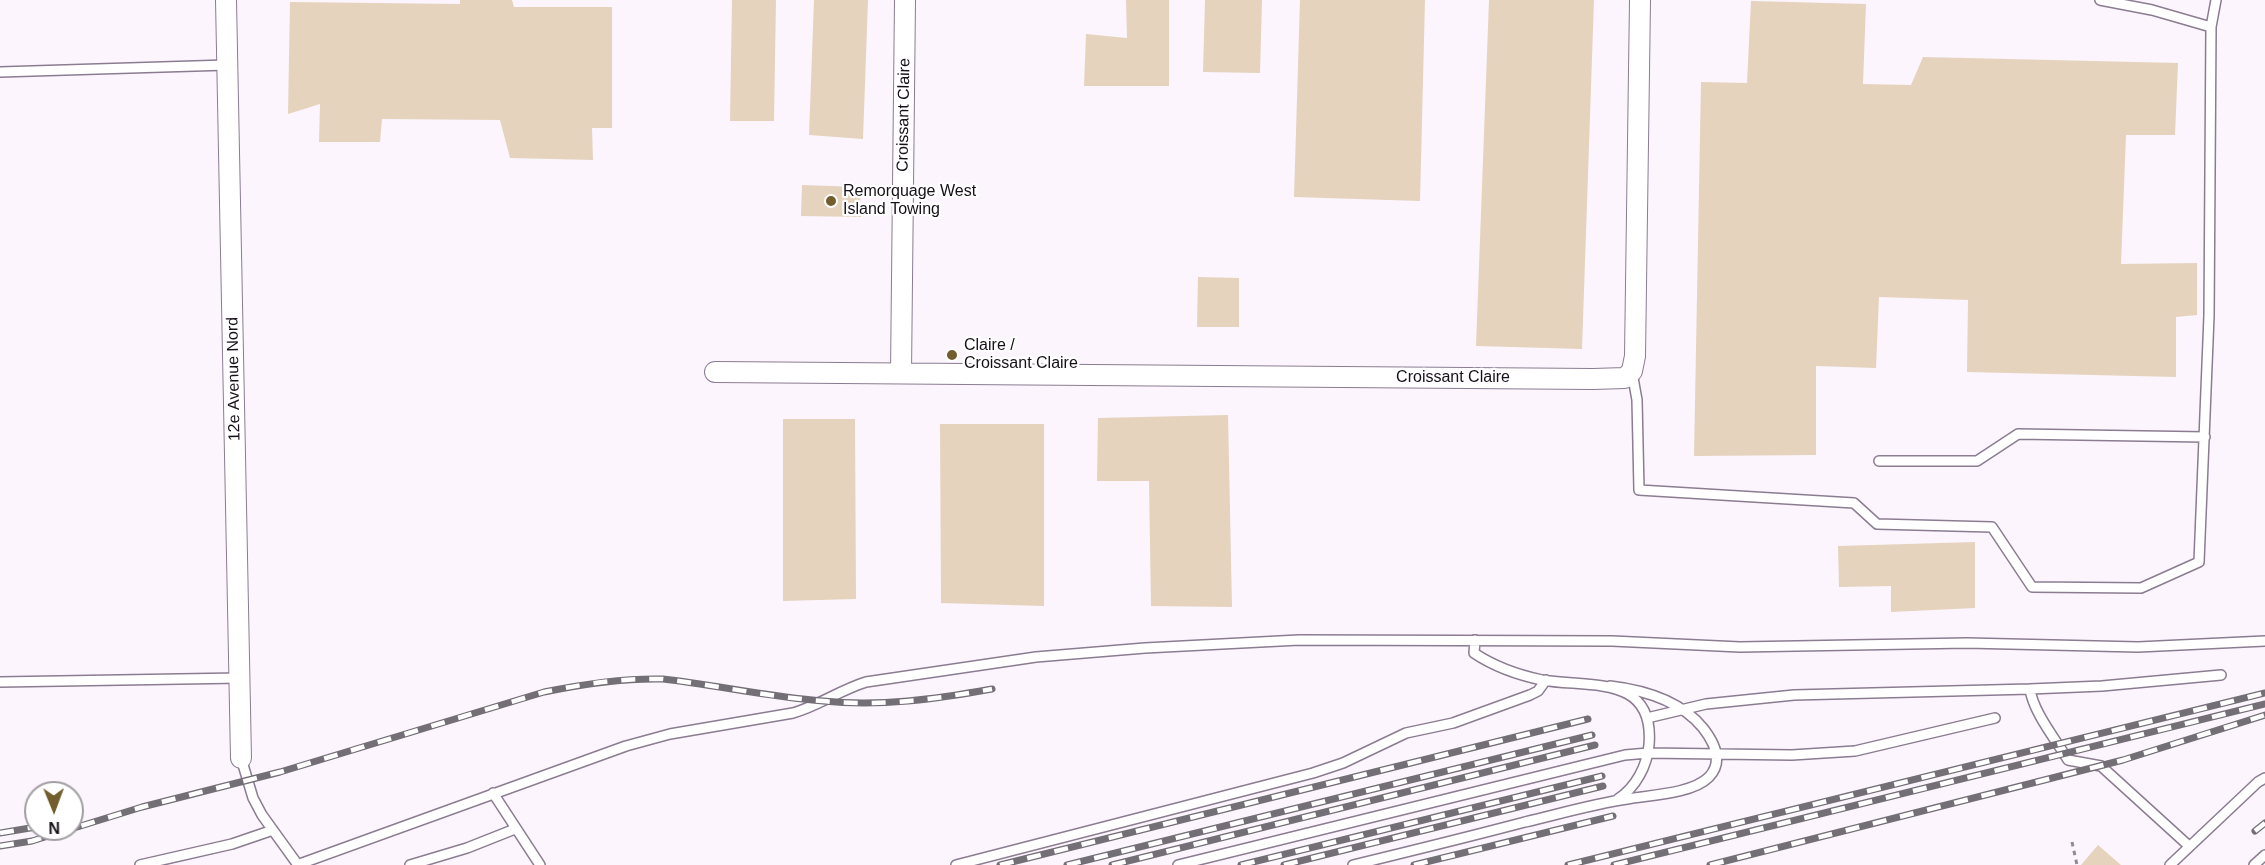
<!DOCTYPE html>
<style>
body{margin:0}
#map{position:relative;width:2265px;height:865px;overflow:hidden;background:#fcf5fe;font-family:Helvetica,sans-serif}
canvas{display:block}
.north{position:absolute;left:24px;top:781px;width:60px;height:60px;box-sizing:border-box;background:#fff;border:2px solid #a29fa3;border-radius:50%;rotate:179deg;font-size:16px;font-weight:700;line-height:24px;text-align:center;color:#161018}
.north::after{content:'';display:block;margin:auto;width:21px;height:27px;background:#725d2c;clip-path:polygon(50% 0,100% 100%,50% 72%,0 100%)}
</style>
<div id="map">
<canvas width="2265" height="865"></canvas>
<div class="north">N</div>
</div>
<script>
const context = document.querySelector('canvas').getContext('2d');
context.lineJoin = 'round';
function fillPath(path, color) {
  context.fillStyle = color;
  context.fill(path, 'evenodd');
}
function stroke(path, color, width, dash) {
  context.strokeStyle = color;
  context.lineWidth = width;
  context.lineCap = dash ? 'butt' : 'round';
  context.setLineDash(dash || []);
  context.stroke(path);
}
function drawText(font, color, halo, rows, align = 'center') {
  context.font = font + ' Helvetica,sans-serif';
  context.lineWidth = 4.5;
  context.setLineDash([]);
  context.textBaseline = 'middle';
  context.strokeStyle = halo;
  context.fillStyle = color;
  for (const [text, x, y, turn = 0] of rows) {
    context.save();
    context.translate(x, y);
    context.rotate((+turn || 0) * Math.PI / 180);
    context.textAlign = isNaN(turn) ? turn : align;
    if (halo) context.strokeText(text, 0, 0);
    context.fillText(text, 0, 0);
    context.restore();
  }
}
const building = new Path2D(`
 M460 0H512L514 7H612V128H592L593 160 510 158 500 120 382 119 380 142H319L320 104 288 114 290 2 460 4Z
 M732 0H776L774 121H730Z
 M814 0H868L863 139 809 135Z
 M1126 0H1169V86H1084L1086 34 1127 38Z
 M1205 0H1262L1260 73 1203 72Z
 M1300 0H1425L1420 201 1294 197Z
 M1489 0H1594L1582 349 1476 346Z
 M1751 1 1866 4 1863 84 1911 85 1923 57 2178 63 2175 135H2126L2121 264 2197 263V315L2176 317V377L1967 372 1968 300 1879 297 1876 368 1816 366V455L1694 456 1701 82 1747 83Z
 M802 185 860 187 861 217 801 216Z
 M1198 277 1239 278V327H1197Z
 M1228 415 1232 607 1151 606 1149 481H1097L1098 418Z
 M783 419H855L856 599 783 601Z
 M940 424H1044V606L941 603Z
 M1975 542V608L1891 612V586L1839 587 1838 546Z
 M2098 845 2121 865H2081Z`);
const path = new Path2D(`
 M2072 842 2077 865`);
const service = new Path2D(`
 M2100 0 2152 10 2211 27
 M0 72 227 65
 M1632 372 1637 400 1639 490 1854 503 1877 524 1992 527 2032 587 2141 588 2199 562 2209 316 2211 27 2216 0
 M1879 461H1977L2018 434 2205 437
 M1475 640 1474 653C1495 667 1518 675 1542 680 1589 688 1655 674 1649 745 1647 766 1636 787 1618 799
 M0 682 240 678
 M2030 689C2033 712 2056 740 2068 760L2101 766 2189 846
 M1647 718 1706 704 1794 695 2030 689 2102 686 2221 675
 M241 758 253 798 262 815 298 865
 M493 793 540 865
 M140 865 232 844 273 830
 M297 865 626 746 670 734 793 713C818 706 840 690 866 682L1036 657 1145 648 1299 640 1612 641 1740 647 1967 643 2138 647 2265 641
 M410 865 467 848 515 829
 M956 865 1313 773 1343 763 1406 733 1453 723 1530 695 1538 691 1546 680
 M1178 865 1625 755 1648 753 1792 755 1855 751 1995 718
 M1353 865C1411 851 1468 837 1525 822 1559 814 1593 804 1627 799 1650 795 1692 794 1709 777 1724 761 1714 742 1703 728 1681 701 1644 690 1610 686
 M2170 865 2258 782 2265 778
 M2254 865 2265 855`);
const minor = new Path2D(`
 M226 0 241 758
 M715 372 1593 379 1625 378 1632 371 1635 356 1640 0
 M901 373 905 0`);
const rail = new Path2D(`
 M2255 831 2265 823
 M0 833 36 827
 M0 846 32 841 142 807 280 772 544 692C583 684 622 678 663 679 716 685 769 697 823 701 880 707 936 699 992 689
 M1000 865 1588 719
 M1067 865 1592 735
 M1112 865 1595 745
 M1241 865 1602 776
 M1284 865 1603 786
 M1414 865 1613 816
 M1568 865 2265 693
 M1614 865 2265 704
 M1710 865 2123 760 2265 715`);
const markers = [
 [831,201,6,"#725d2c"],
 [952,355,6,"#725d2c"]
];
const streetNames = [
 ["Croissant Claire",904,115,-89],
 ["Croissant Claire",1453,378],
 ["12e Avenue Nord",234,379,-91]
];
const poiNames = [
 ["Remorquage West",843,192],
 ["Island Towing",843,210],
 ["Claire /",964,346],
 ["Croissant Claire",964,364]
];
fillPath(building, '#e5d3bd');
stroke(service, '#8b7c91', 12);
stroke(minor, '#8b7c91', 22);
stroke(path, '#918b93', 3, [4.5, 4.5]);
stroke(service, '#fff', 9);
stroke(minor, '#fff', 20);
stroke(rail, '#746e76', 7);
stroke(rail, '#fff', 4.5, [14]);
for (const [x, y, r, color] of markers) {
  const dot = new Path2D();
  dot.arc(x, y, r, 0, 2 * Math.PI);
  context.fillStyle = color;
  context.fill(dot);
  stroke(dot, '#fff', 2);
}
drawText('16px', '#161018', '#fff', streetNames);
drawText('16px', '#161018', '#fff', poiNames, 'left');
</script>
